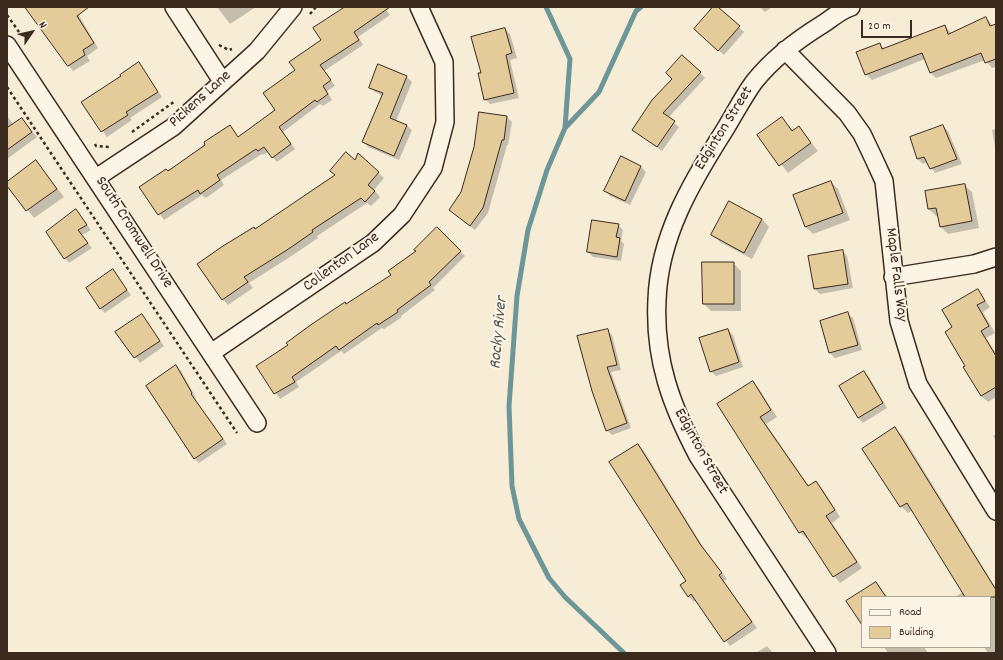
<!DOCTYPE html>
<style>
body{margin:0}
#map{position:relative;width:1003px;height:660px;overflow:hidden;background:#f7edd6;font-family:Dekko,sans-serif}
canvas{display:block}
.frame{position:absolute;inset:0;border:8px solid #3b2a1e;pointer-events:none}
.legend{position:absolute;left:861px;top:596px;width:130px;height:52px;box-sizing:border-box;background:#fcf5e5;border:1px solid #afa495;margin:0;padding:5px 7px;list-style:none;font-size:12px;color:#3b2a1e}
.legend li{display:flex;align-items:center;gap:8px;height:20px}
.legend b{width:20px;border:1px solid #afa495}
.north{position:absolute;left:12px;top:12px;width:40px;height:40px;-webkit-text-stroke:3px #fcf5e5;paint-order:stroke;rotate:56deg;font-size:11px;font-weight:700;line-height:16px;text-align:center;color:#3b2a1e}
.north::after{content:'';display:block;margin:auto;width:14px;height:18px;background:#3b2a1e;clip-path:polygon(50% 0,100% 100%,50% 72%,0 100%)}
.scale{position:absolute;left:861px;top:20px;width:51px;height:18px;box-sizing:border-box;border:2px solid #3b2a1e;border-top:0;padding-left:5px;font-size:12px;line-height:14px;white-space:nowrap;color:#3b2a1e;-webkit-text-stroke:3px #fcf5e5;paint-order:stroke}
</style>
<div id="map">
<canvas width="1003" height="660"></canvas>
<div class="frame"></div>
<ul class="legend">
<li><b style="height:5px;background:#fcf5e5"></b>Road</li>
<li><b style="height:11px;background:#e4cb9a"></b>Building</li>
</ul>
<div class="north">N</div>
<div class="scale">20 m</div>
</div>
<script>
const context = document.querySelector('canvas').getContext('2d');
context.lineJoin = 'round';
function fillPath(path, color) {
  context.fillStyle = color;
  context.fill(path, 'evenodd');
}
function stroke(path, color, width, dash) {
  context.strokeStyle = color;
  context.lineWidth = width;
  context.lineCap = dash ? 'butt' : 'round';
  context.setLineDash(dash || []);
  context.stroke(path);
}
function drawText(font, color, halo, rows, align = 'center') {
  context.font = font + ' Dekko,sans-serif';
  context.lineWidth = 4;
  context.setLineDash([]);
  context.textBaseline = 'middle';
  context.strokeStyle = halo;
  context.fillStyle = color;
  for (const [text, x, y, turn = 0] of rows) {
    context.save();
    context.translate(x, y);
    context.rotate((+turn || 0) * Math.PI / 180);
    context.textAlign = isNaN(turn) ? turn : align;
    if (halo) context.strokeText(text, 0, 0);
    context.fillText(text, 0, 0);
    context.restore();
  }
}
const shadow = new Path2D(`
 M27 7H74L98 48 87 56 90 61 73 71Z
 M217 7H256L230 24Z
 M347 7H384L390 15 358 37 363 45 324 71 335 86 327 91 332 100 323 106 320 104 283 132 295 149 277 162 268 152 263 155 262 154 221 180 224 185 206 198 202 195 164 220 141 187 168 172 230 126 239 138 276 110 296 71 323 40Z
 M714 7H717L744 32 724 55 700 34Z
 M760 7H772L765 12Z
 M986 18 993 26 996 25V67L992 68 985 60 936 78 930 72 925 59 872 80 866 74 879 44 885 49 945 26 951 33Z
 M505 29 510 34 517 58 510 60 519 98 490 104 485 99 482 73Z
 M139 64 162 97 130 118 132 120 107 137 82 103Z
 M378 66 407 77 412 82 396 121 407 126 412 130 399 160 368 147 364 142 383 96 375 92 370 87Z
 M700 73 705 78 668 118 679 127 662 151 633 130Z
 M7 116 14 125 22 119 37 137 7 159Z
 M507 117 512 122 508 145H507L488 213 475 230 450 210Z
 M782 119 793 131 799 127 818 151 788 173 758 135Z
 M943 126 948 131 962 164 935 173 928 162 923 164 918 159Z
 M996 129V152L992 130Z
 M358 155 384 178 374 190 380 197 371 206 367 203 317 236 318 238 293 255 249 283 253 288 228 305 223 299 255 230 355 161Z
 M621 157 641 167 646 172 630 205 610 196 605 191Z
 M36 161 64 197 34 218 7 183Z
 M831 182 838 189 850 220 813 234 806 227 794 196Z
 M964 185 972 192 979 228 948 234 941 227 939 216H936L929 209 926 192Z
 M76 210 91 230 82 235 92 248 69 263 65 258Z
 M762 219 769 227 752 259 720 242 712 234Z
 M618 225 623 230 621 241 624 244 621 261 593 257 588 252Z
 M437 228 465 256 433 288 435 290 401 316 402 317 384 329 382 328 344 354 341 351 296 382 299 387 280 399 257 366 393 276Z
 M842 251 847 256 853 288 820 294 815 289Z
 M733 263 741 271V311H711L704 304Z
 M113 270 131 295 105 313 100 308Z
 M978 290 990 307 983 312 995 333 986 338 996 353V397L988 402 981 396 964 368 966 366Z
 M848 314 853 318 862 350 835 358 830 353 821 322Z
 M142 316 164 346 140 363 117 332Z
 M607 330 612 335 621 370 611 372 631 428 612 435 607 430 592 391Z
 M728 330 733 335 743 367 716 376 711 371Z
 M176 366 181 371 196 398 195 399 227 444 199 463 194 458Z
 M864 372 869 377 887 408 863 423 858 418Z
 M753 383 759 389 777 417 766 424 809 486 816 482 822 488 840 517 832 523 862 568 840 583 834 576 808 537 807 539 800 532 719 404Z
 M895 429 902 435 996 588V653H988L984 647H990V597H955L963 592 913 510 908 513 901 506Z
 M996 434V441L993 436Z
 M638 445 644 451 705 550 727 579 724 581 757 628 730 646 696 600 694 602 688 596 687 581Z
 M876 583 888 597H862V623L848 601Z
 M767 646 773 653H756Z
 M884 647H924L928 653H888Z`);
const stream = new Path2D(`
 M546 7 570 59 565 128
 M624 653 565 597 549 578 519 519 512 486 509 406 517 296 528 230 547 170 565 128 599 92 636 11 641 7`);
const building = new Path2D(`
 M25 7H89L77 16 94 43 83 50 85 55 68 66Z
 M345 7H390L354 32 359 40 320 65 331 80 323 86 328 94 317 102 315 100 279 127 291 144 272 158 264 147 258 151 256 149 217 175 220 180 200 194 198 190 158 215 139 187 166 169 168 171 205 145 204 142 230 125 238 137 275 110 263 93 295 70 289 62 321 40 313 28Z
 M713 7H718L740 26 718 51 694 29Z
 M986 17 990 26 996 24V59L985 63 981 53 930 73 922 53 865 75 856 52 880 43 882 49 945 25 948 34Z
 M505 28 512 53 506 55 514 93 484 100 478 73H481L471 37Z
 M682 55 701 72 663 113 675 121 657 147 632 130 652 100 672 79 666 73Z
 M139 62 158 92 126 112 128 115 101 132 81 102 121 76 120 75Z
 M378 64 407 76 390 118 407 125 394 156 362 142 383 93 369 88Z
 M479 112 507 116 504 140H502L483 208 470 226 449 210 461 192 474 147Z
 M782 117 792 131 799 126 811 143 779 166 757 135Z
 M22 118 32 132 7 150V128Z
 M943 125 957 159 930 169 924 157 917 159 910 137Z
 M346 152 355 160 358 153 379 172 368 185 375 191 365 202 361 198 312 230 313 232 287 250 244 277 248 282 222 300 197 264 223 246 254 227 255 229 335 175 330 171Z
 M621 156 641 166 625 201 604 191Z
 M36 160 57 189 26 211 7 186V182Z
 M831 181 843 213 805 227 793 195Z
 M965 184 972 221 940 227 936 208 928 209 925 191Z
 M729 201 762 219 744 253 711 235Z
 M76 209 87 225 78 230 88 243 64 259 46 232Z
 M592 220 619 224 616 237 620 238 617 257 587 252Z
 M437 227 461 251 429 282 431 285 397 310 398 312 378 325 377 323 339 350 336 346 292 377 295 382 274 394 256 366 288 345 286 343 312 324 345 302 346 304 391 275 388 271 416 251 414 250Z
 M843 250 848 284 814 289 808 256Z
 M702 262H734V304H703Z
 M113 269 127 290 100 309 86 288Z
 M978 289 985 301 977 305 989 326 981 331 996 356V387L981 396 963 367 965 366 945 332 952 327 942 310Z
 M848 312 858 345 829 353 820 321Z
 M142 314 160 341 134 358 115 332Z
 M608 329 617 365 607 367 627 423 606 431 592 391 577 336Z
 M728 329 739 362 710 372 699 338Z
 M176 365 192 393 191 394 223 439 194 459 146 386Z
 M864 371 883 403 858 418 839 386Z
 M753 381 771 410 760 417 808 486 816 481 835 510 826 516 857 562 833 577 803 531 799 533 717 404Z
 M895 427 996 590V597H965L907 503 900 507 862 449Z
 M638 444 700 544 722 573 719 575 752 622 724 642 691 594 688 597 680 585 686 581 609 462Z
 M876 582 886 597H862V625L846 601Z`);
const path = new Path2D(`
 M310 14 316 7
 M7 15 19 32
 M219 45 229 50 232 49
 M7 87 237 433
 M132 132 175 101
 M95 144 96 146 110 147`);
const minor = new Path2D(`
 M174 7 222 81
 M7 45 257 423
 M785 50 847 113 862 134 873 157 884 181 899 321 918 384 996 511
 M96 178 173 127 257 51 293 7
 M893 277 974 264 996 257
 M211 353 373 243 402 215 433 168 445 122 444 62 419 7
 M827 653 698 456C671 405 654 359 657 300 659 237 691 183 724 131 734 115 743 97 754 82 773 58 797 40 823 24 832 18 841 10 851 7`);
const streetNames = [
 ["Pickens Lane",201,100,-42],
 ["Edginton Street",725,129,-58],
 ["South Cromwell Drive",133,233,57],
 ["Collenton Lane",342,263,-36],
 ["Maple Falls Way",895,275,83],
 ["Edginton Street",700,452,61]
];
const waterNames = [
 ["Rocky River",500,333,-85]
];
fillPath(shadow, '#0003');
stroke(stream, '#6d9698', 5);
fillPath(building, '#e4cb9a');
stroke(building, '#3b2a1e', 1);
stroke(minor, '#3b2a1e', 20);
stroke(path, '#3b2a1e', 2.5, [3, 3]);
stroke(minor, '#fcf5e5', 17);
drawText('16px', '#3b2a1e', '#fcf5e5', streetNames);
drawText('italic 17px', '#505751', '#fcf5e5', waterNames);
</script>
